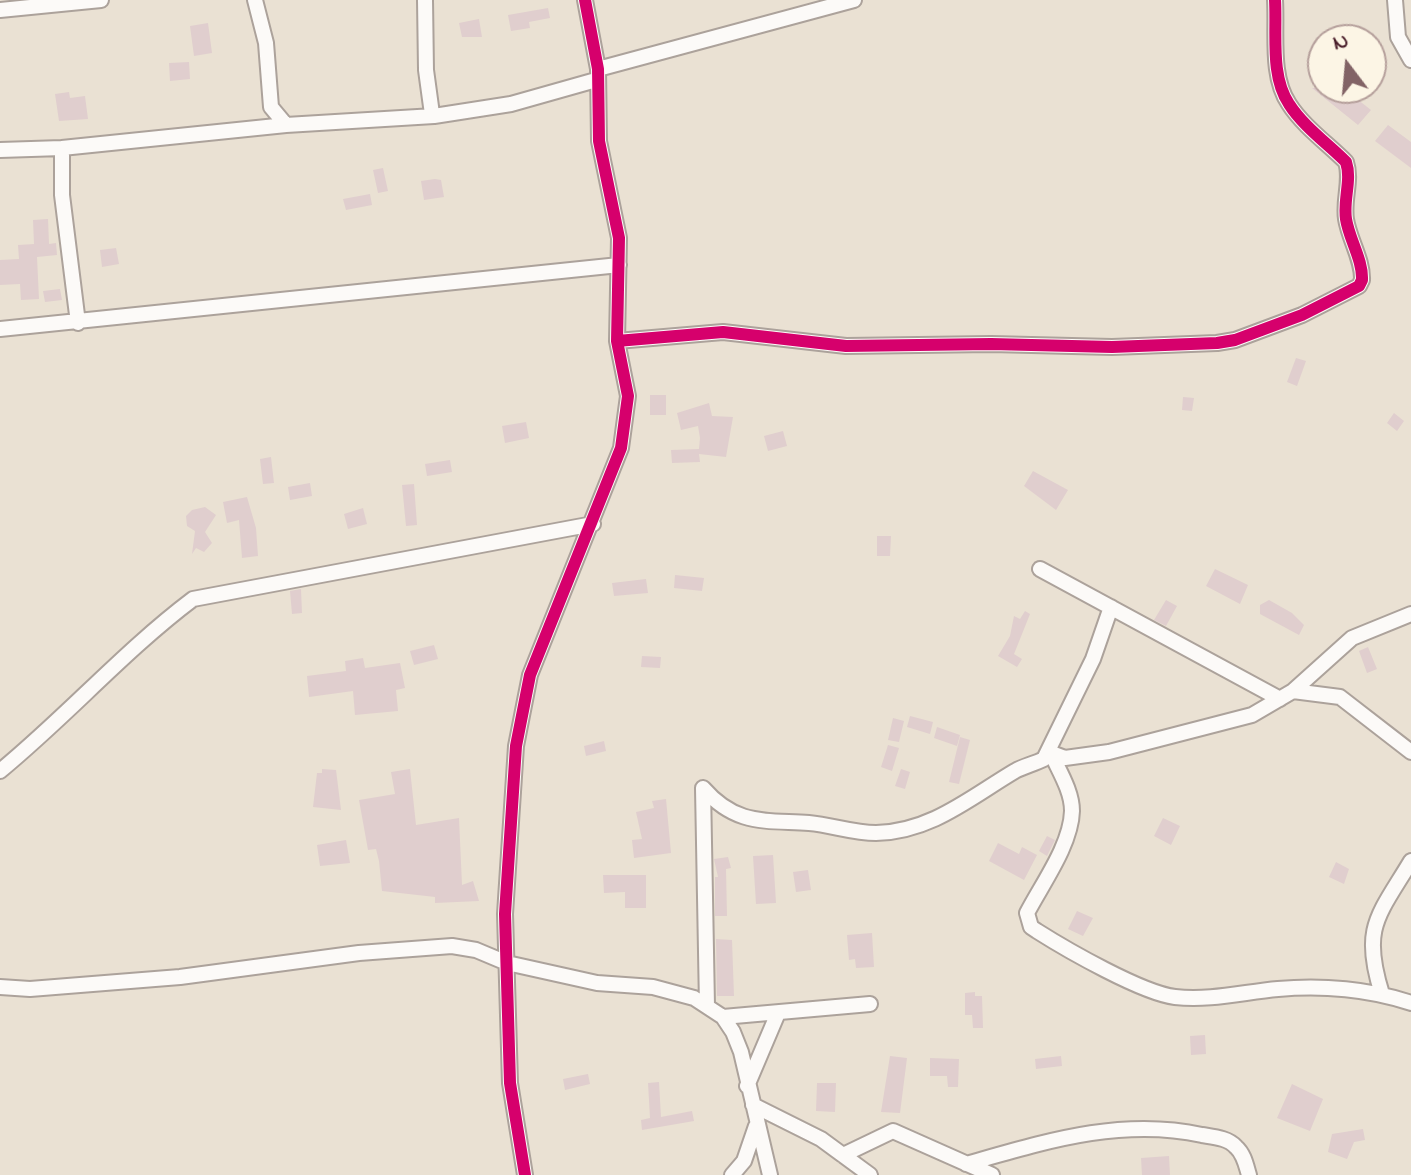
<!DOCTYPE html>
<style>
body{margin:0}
#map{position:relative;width:1411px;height:1175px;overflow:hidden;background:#eae1d3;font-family:"Indie Flower",sans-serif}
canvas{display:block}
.north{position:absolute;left:1307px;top:24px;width:80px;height:80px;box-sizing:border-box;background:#fcf5e5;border:2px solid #b59f9b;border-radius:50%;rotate:344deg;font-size:22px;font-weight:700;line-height:32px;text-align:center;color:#4a1f2b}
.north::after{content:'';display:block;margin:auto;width:28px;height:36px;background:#826366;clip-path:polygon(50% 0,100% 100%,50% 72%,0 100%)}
</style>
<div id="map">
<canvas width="1411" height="1175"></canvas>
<div class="north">N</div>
</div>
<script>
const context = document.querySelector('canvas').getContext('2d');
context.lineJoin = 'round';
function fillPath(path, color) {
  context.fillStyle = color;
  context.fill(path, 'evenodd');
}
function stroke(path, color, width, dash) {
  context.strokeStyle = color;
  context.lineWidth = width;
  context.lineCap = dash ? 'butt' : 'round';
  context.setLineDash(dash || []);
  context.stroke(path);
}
const building = new Path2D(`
 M548 8 550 18 529 22 530 28 511 31 508 15Z
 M479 19 482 37H462L459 23Z
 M208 23 212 53 194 56 190 26Z
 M189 62 190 79 170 81 169 63Z
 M1312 88H1343L1371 110 1358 125Z
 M69 92 70 98 85 96 88 119 59 121 55 94Z
 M1388 125 1411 142V168L1375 141Z
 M383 168 388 191 378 193 373 170Z
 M435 179 441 180 444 197 424 200 421 181Z
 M370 194 372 205 346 210 343 199Z
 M48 219 49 244 56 243 57 255 37 257 39 299 21 300 20 284 0 285V260L19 259 18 245 34 244 33 220Z
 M116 248 119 264 102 267 100 250Z
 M60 289 62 300 45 302 43 291Z
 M1296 358 1306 361 1297 386 1287 382Z
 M650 395H666V415H650Z
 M1183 397 1194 398 1192 411 1182 410Z
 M709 403 712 416 733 417 726 457 699 454 700 462 672 463 671 450 699 449 700 438 698 426 681 430 677 413Z
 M1394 413 1404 421 1397 431 1387 423Z
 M526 422 529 438 505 443 502 426Z
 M783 431 787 446 768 451 764 436Z
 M271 457 274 483 263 484 260 459Z
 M450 460 452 472 427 476 425 464Z
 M1033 471 1068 490 1056 510 1024 486Z
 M310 483 312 496 290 500 288 487Z
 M414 484 417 525 406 526 402 485Z
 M247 497 256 528 258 556 242 558 239 520 227 523 223 502Z
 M205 507 216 515 205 532 212 543 204 552 196 548 192 554 195 531 187 526 186 516 192 510Z
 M363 508 367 524 348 529 344 514Z
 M877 536H891L890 556H877Z
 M1215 569 1248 585 1240 604 1206 586Z
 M675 575 704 578 702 591 674 588Z
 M646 579 648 593 614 596 612 583Z
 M301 589 302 613 292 614 290 591Z
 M1166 600 1177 606 1166 626 1154 620Z
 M1269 600 1292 613 1304 625 1299 635 1260 614V605Z
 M1025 611 1030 614 1014 654 1022 659 1017 667 998 656 1010 636 1014 616 1020 619Z
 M434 645 438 659 414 665 410 651Z
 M1368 647 1377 669 1367 673 1359 651Z
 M642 656 661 657 660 668 641 667Z
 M363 658 365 668 400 663 405 688 396 690 398 711 355 715 353 691 309 697 307 676 346 671 345 661Z
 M910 716 933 722 930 734 907 727Z
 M893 718 904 721 899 742 888 740Z
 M937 727 960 735 957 746 934 738Z
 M960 737 970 740 959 784 949 782Z
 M604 741 606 751 586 756 584 746Z
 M888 745 899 748 892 771 881 767Z
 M322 769 336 770 341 810 313 807 317 773H322Z
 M410 769 416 825 459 818 462 885 473 881 479 901 435 903V897L382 891 379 861 376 849 368 850 359 800 395 794 391 772Z
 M901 769 910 772 905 789 895 786Z
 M666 799 671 853 634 858 632 840 642 839 636 812 654 808 652 801Z
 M1163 818 1180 826 1171 845 1154 836Z
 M1047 836 1055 840 1047 856 1039 851Z
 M346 840 350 863 320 866 317 845Z
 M998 843 1019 854 1022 847 1037 855 1024 880 989 861Z
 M773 855 776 903 756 904 753 856Z
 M728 857 731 868 726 869 727 916H715V877H718L714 859Z
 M1336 862 1349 869 1344 884 1329 877Z
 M808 870 811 890 796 892 793 872Z
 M603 875H646V908H625V892L604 893Z
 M1077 911 1093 918 1083 936 1068 929Z
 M872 933 874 967 856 968 855 959 849 960 847 935Z
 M716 939 732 940 734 996H717Z
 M975 992V996H982L983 1028H973L972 1015H965V993Z
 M1205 1035 1206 1054 1191 1055 1190 1036Z
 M890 1056 907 1058 900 1113 881 1112Z
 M1061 1056 1062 1066 1036 1069 1035 1059Z
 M930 1058 959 1059 958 1087H948L947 1076H930Z
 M588 1074 590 1084 565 1090 563 1079Z
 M659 1082 661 1117 692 1111 694 1121 642 1130 641 1120 650 1118 648 1083Z
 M817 1083H836L835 1112 816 1111Z
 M1292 1084 1323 1099 1310 1131 1277 1118Z
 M1363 1129 1365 1140 1354 1142 1347 1159 1328 1152 1332 1134Z
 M1169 1156 1170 1175H1142L1141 1158Z`);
const street = new Path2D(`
 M255 0 266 43 271 107 286 125 434 116 511 104 596 80
 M425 0 426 70 432 114
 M1395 0 1398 37 1411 60
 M0 10 101 0
 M598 69 854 0
 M62 148 286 125
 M0 150 62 148V195L78 323
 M0 329 619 265
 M617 341 723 332 846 346 991 344 1112 347 1217 343 1235 340 1302 315 1359 286 1362 280C1363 260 1349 239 1346 219 1343 199 1352 180 1346 162 1328 144 1303 126 1289 104 1270 76 1277 33 1275 0
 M1040 569 1280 699
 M1293 691 1340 697 1411 752
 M1049 752 1065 758 1109 752 1252 715 1293 691 1352 638 1411 614
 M1051 753C1059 771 1072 791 1072 811 1071 845 1042 884 1027 913L1031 927 1037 931C1067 950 1142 993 1175 997 1210 1001 1244 992 1278 989 1322 985 1370 989 1411 1003
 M0 771C67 716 124 651 193 599L593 524
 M703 788C736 826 765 820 809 823 832 825 853 833 876 833 931 832 971 797 1015 771 1024 766 1034 764 1044 759L1093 659 1111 607
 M703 788 707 1006
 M0 987 30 989 180 977 359 953 452 946 476 950 507 963 597 983 653 987 694 998 723 1017 733 1032 741 1052 770 1175
 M1382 994C1361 928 1378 916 1411 861
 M723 1017 870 1004
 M747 1086 778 1013
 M753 1105 821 1139 870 1175
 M843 1155 893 1131 992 1175
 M966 1164C1044 1142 1121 1117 1202 1135 1214 1137 1228 1138 1236 1147 1244 1154 1246 1165 1249 1175
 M525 1175 510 1083 505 914 516 746 530 675 621 448 628 396 617 341 619 238 599 141 598 69 585 0
 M732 1175 744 1161 756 1126`);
const cycleway = new Path2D(`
 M617 341 723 332 846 346 991 344 1112 347 1217 343 1235 340 1302 315 1359 286 1362 280C1363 260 1349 239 1346 219 1343 199 1352 180 1346 162 1328 144 1303 126 1289 104 1270 76 1277 33 1275 0
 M525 1175 510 1083 505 914 516 746 530 675 621 448 628 396 617 341 619 238 599 141 598 69 585 0`);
fillPath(building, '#e0cece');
stroke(street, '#aca29b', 18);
stroke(street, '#fcfaf8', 14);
stroke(cycleway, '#d6006c', 12);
</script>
